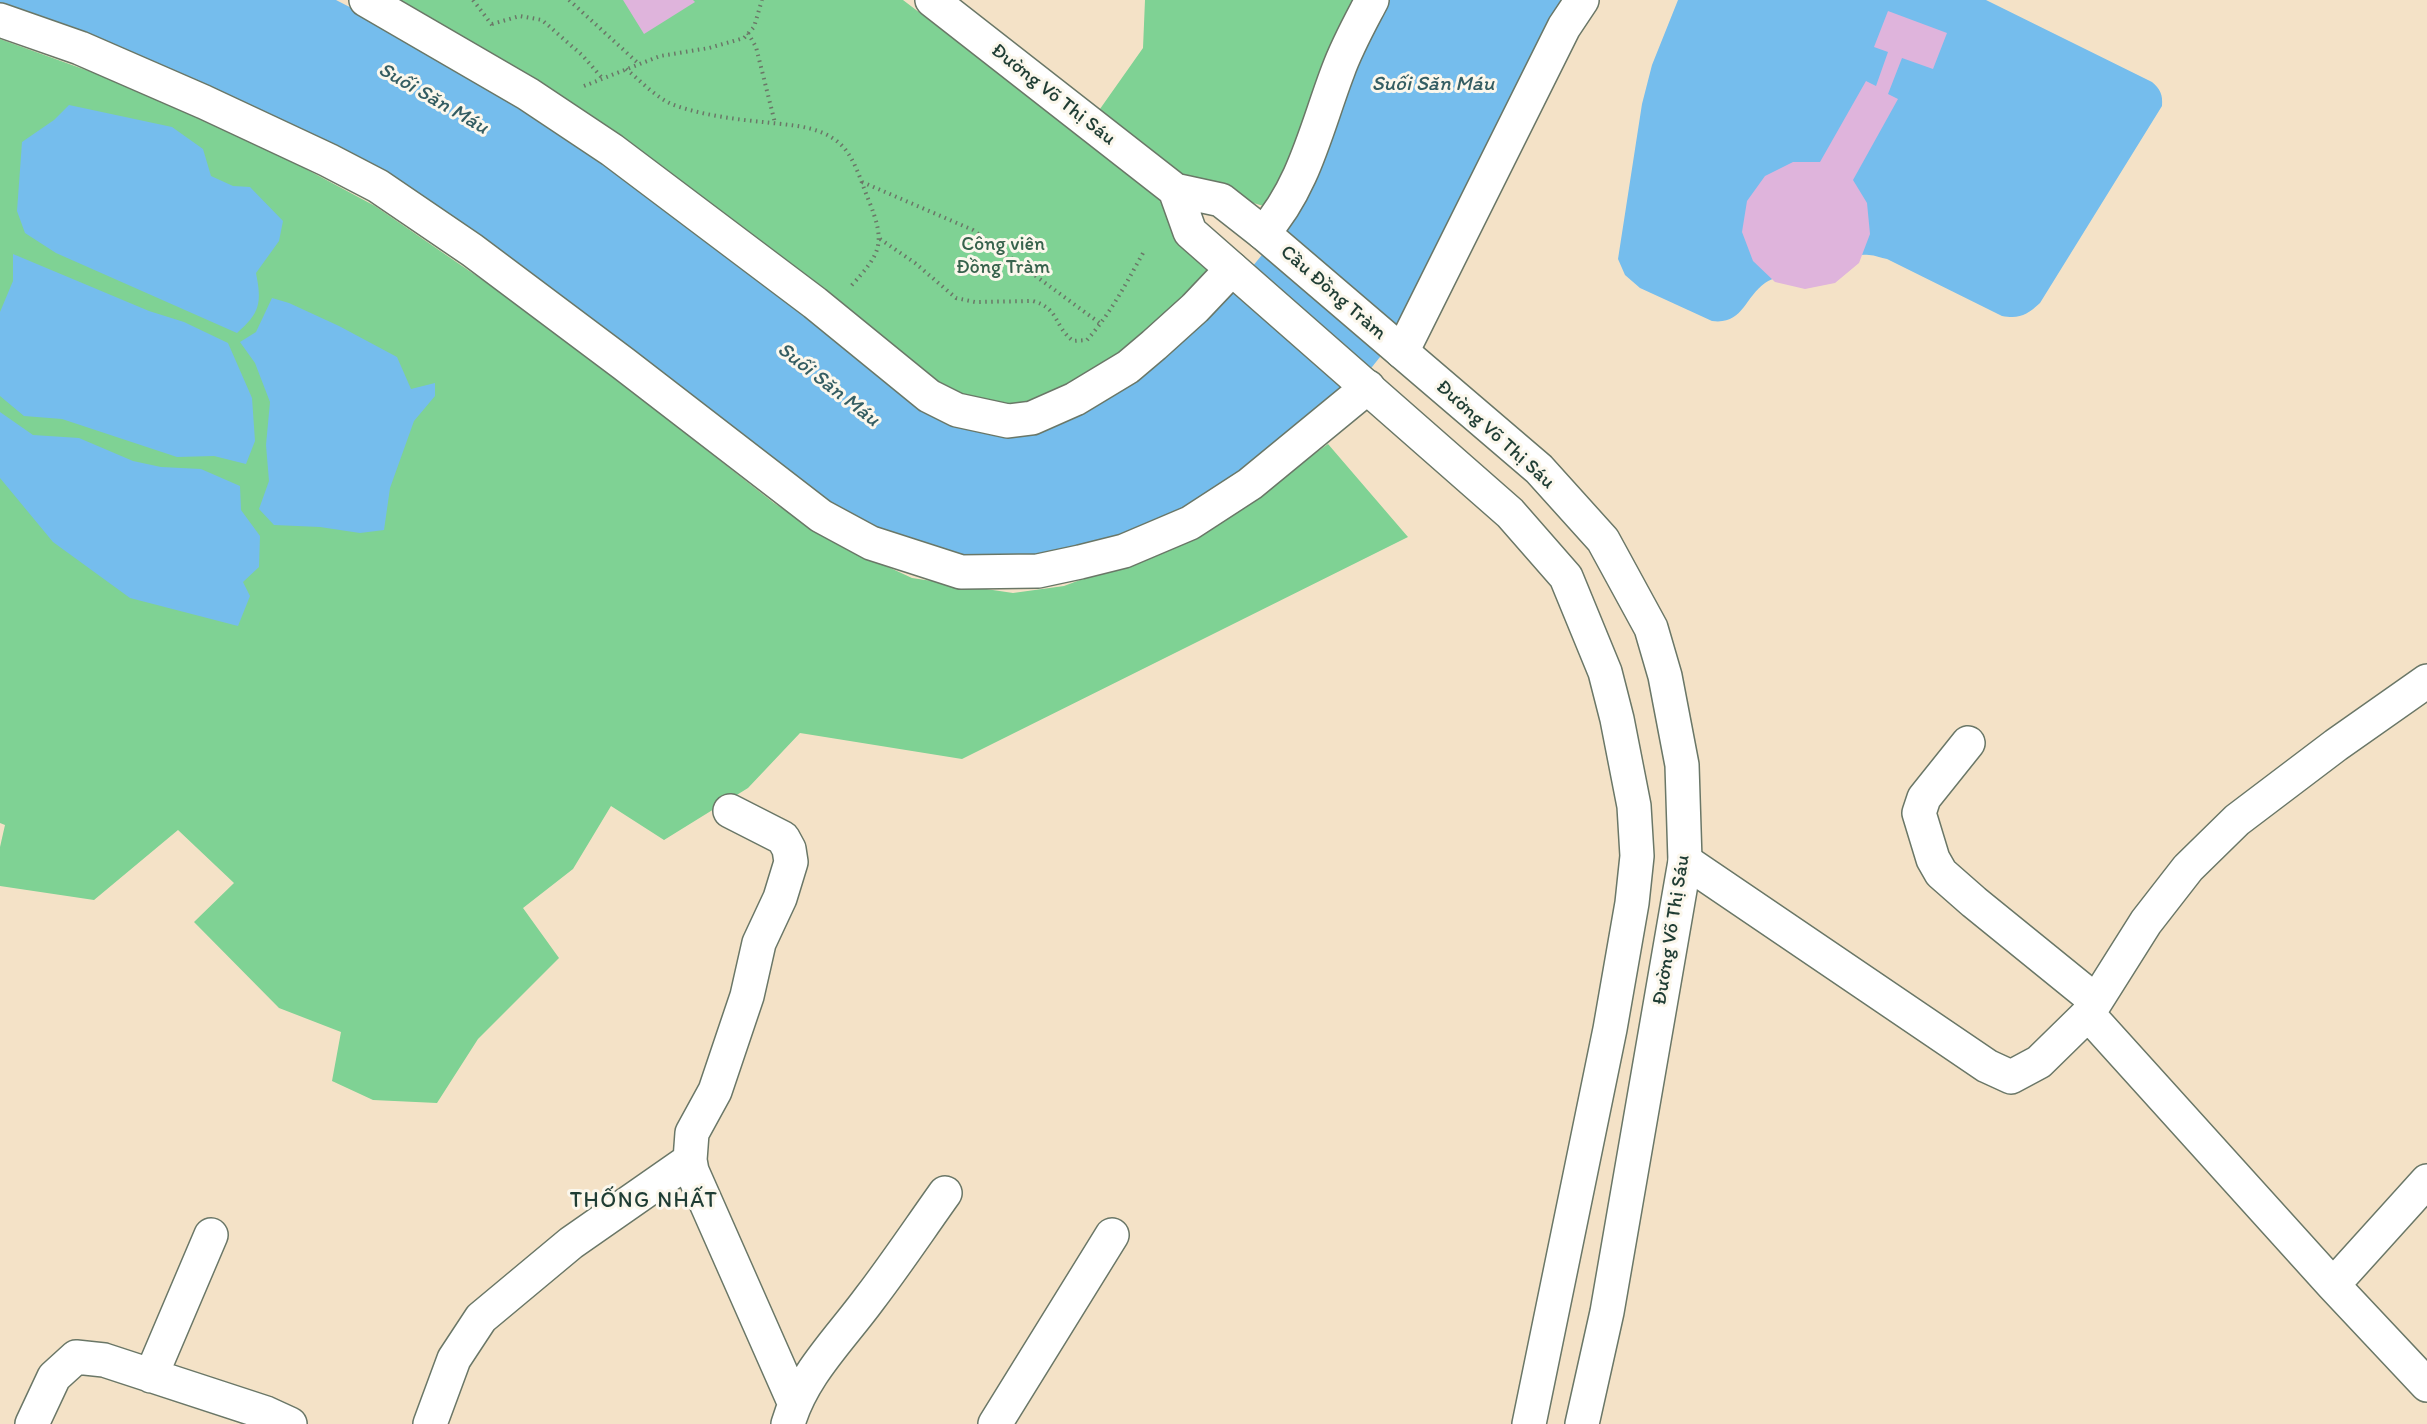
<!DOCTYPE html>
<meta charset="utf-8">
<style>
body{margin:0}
canvas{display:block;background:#f4e2c7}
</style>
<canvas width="2427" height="1424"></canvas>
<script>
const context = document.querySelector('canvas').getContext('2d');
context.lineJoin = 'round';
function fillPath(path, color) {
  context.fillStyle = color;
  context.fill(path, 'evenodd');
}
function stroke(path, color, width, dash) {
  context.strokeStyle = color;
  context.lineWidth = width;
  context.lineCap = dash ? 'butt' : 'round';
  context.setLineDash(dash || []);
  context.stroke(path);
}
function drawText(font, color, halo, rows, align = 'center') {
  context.font = font + ' Itim,sans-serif';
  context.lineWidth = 6;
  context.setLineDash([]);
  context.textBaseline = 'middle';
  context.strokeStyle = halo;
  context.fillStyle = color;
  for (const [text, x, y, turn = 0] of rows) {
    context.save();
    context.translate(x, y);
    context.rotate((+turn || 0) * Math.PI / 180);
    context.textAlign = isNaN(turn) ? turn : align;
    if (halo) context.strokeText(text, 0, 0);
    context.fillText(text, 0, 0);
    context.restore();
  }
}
const green = new Path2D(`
 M393 0H903L1154 191 1209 272 1186 297 1120 356 1068 387 1030 404 988 405 933 384Z
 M1145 0H1358L1305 127 1267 207 1178 181 1095 116 1143 48Z
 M0 39 194 109 375 206 545 323 774 503 832 541 912 578 1013 593 1064 586 1205 533 1328 444 1408 537 962 759 800 733 748 788 664 840 611 806 573 869 523 908 559 958 478 1039 437 1103 373 1100 332 1081 341 1032 279 1008 194 922 234 883 178 830 94 900 0 886V847L5 825 0 823Z`);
const water = new Path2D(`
 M0 0H336L369 17 556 129 1009 435 1252 267 1280 233 1362 50 1389 0H1566L1400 332 1372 367 1244 472 1182 512 1118 539 1038 557 965 559 875 530 827 503 482 240 0 5Z
 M1678 0H1986L2152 82C2160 89 2163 94 2162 106L2040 303C2027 315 2020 319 2002 316L1887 259C1881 258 1875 255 1869 255 1850 252 1781 272 1765 283 1744 298 1743 325 1712 321L1640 288 1625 275 1618 259 1642 104 1652 65Z
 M69 105 172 127 203 149 211 176 233 186 250 187 283 221 279 241 256 273C262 303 260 313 237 333L56 253 25 233 17 211 22 142 54 120Z
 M13 254 149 311 184 322 228 343 252 398 255 441 246 464 214 456 177 457 62 419 24 416 0 396V312L13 281Z
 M272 298 289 303 339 326 397 357 411 389 435 383V396L414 421 390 488 384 530 360 533 320 527 274 525 259 509 269 481 266 445 270 402 255 363 240 342 256 332Z
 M0 412 33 435 79 438 133 461 161 467 201 469 240 486 241 510 260 536 259 567 243 582 250 596 238 626 130 598 53 542 0 478Z`);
const building = new Path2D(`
 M623 0H693L695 2 644 34Z
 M1888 11 1947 33 1933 69 1902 58 1888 94 1898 99 1853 180 1867 203 1870 234 1859 263 1835 283 1805 289 1775 282 1753 261 1742 232 1747 201 1765 176 1793 162H1820L1866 81 1876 86 1888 52 1874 47Z`);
const path = new Path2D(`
 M473 0 492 25
 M569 0 639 64
 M492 24 520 16 542 20 583 56 603 79
 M748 33 756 47 775 123
 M626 69C641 81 656 98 674 105 702 115 733 119 763 122 786 125 814 125 834 139 854 152 860 180 869 201 886 244 881 253 851 286
 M584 86 660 56 709 48 744 38 754 27 762 0
 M862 182 973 230 1101 324
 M880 239 915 263 956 298 975 302 1033 301C1060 309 1053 325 1073 341L1087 340C1110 314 1126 284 1143 253`);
const minor = new Path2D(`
 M366 0 528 94 612 150 815 303 929 396 957 410 1008 421 1032 418 1075 399 1128 367 1154 345 1195 308 1232 269
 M0 20 80 48 204 102 328 160 378 186 472 250 624 364 821 516 871 543 961 572 1038 571 1080 562 1124 551 1190 523 1250 484 1368 387
 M1263 233C1304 188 1317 126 1338 71 1347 46 1360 23 1372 0
 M1402 352 1564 27 1582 0
 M1968 743 1924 798 1919 813 1933 859 1941 873 1974 902 2096 1001
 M730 811 783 838 789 849 791 862 780 898 759 943 747 996 715 1091 692 1133 690 1160 692 1171 794 1402
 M1685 861 1987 1066 2011 1077 2039 1062 2088 1014 2146 922 2188 868 2237 820 2336 745 2427 681
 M2088 1014 2333 1285 2427 1385
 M2333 1285 2427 1181
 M151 1376 211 1235
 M32 1424 54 1377 76 1357 104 1360 266 1413 290 1424
 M430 1424 454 1359 481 1318 571 1243 690 1160
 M788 1424C802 1375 840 1339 870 1298 896 1264 920 1228 945 1193
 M995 1424 1112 1235`);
const major = new Path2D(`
 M932 0 1175 190 1221 200 1263 233 1539 469 1603 540 1651 628 1665 676 1682 765 1685 861 1607 1312 1582 1424
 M1175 190 1190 232 1510 513 1566 577 1605 672 1617 719 1634 806 1637 856 1632 903 1610 1029 1529 1424`);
const streetNames = [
 ["Đường Võ Thị Sáu",1053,95,38],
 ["Cầu Đồng Tràm",1333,293,41],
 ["Đường Võ Thị Sáu",1495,435,42],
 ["Đường Võ Thị Sáu",1672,930,-81]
];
const parkNames = [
 ["Công viên",1003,245],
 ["Đồng Tràm",1003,268]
];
const waterNames = [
 ["Suối Săn Máu",1433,85],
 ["Suối Săn Máu",433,99,30],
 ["Suối Săn Máu",828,385,38]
];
const quarterNames = [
 ["THỐNG NHẤT",644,1201]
];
fillPath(green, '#7fd294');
fillPath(water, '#75bded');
fillPath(building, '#dfb4dc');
stroke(minor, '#6a7767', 36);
stroke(major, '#6a7767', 36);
stroke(path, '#6a7767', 4, [1.5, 4.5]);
stroke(minor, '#fff', 33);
stroke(major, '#fff', 33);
drawText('20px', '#1f3d34', '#fbf7ec', streetNames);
drawText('20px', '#37624c', '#fbf7ec', parkNames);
drawText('italic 21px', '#345d62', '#fbf7ec', waterNames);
context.letterSpacing = '1.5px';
drawText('22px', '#1f3d34', '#fbf7ec', quarterNames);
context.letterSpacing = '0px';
</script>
